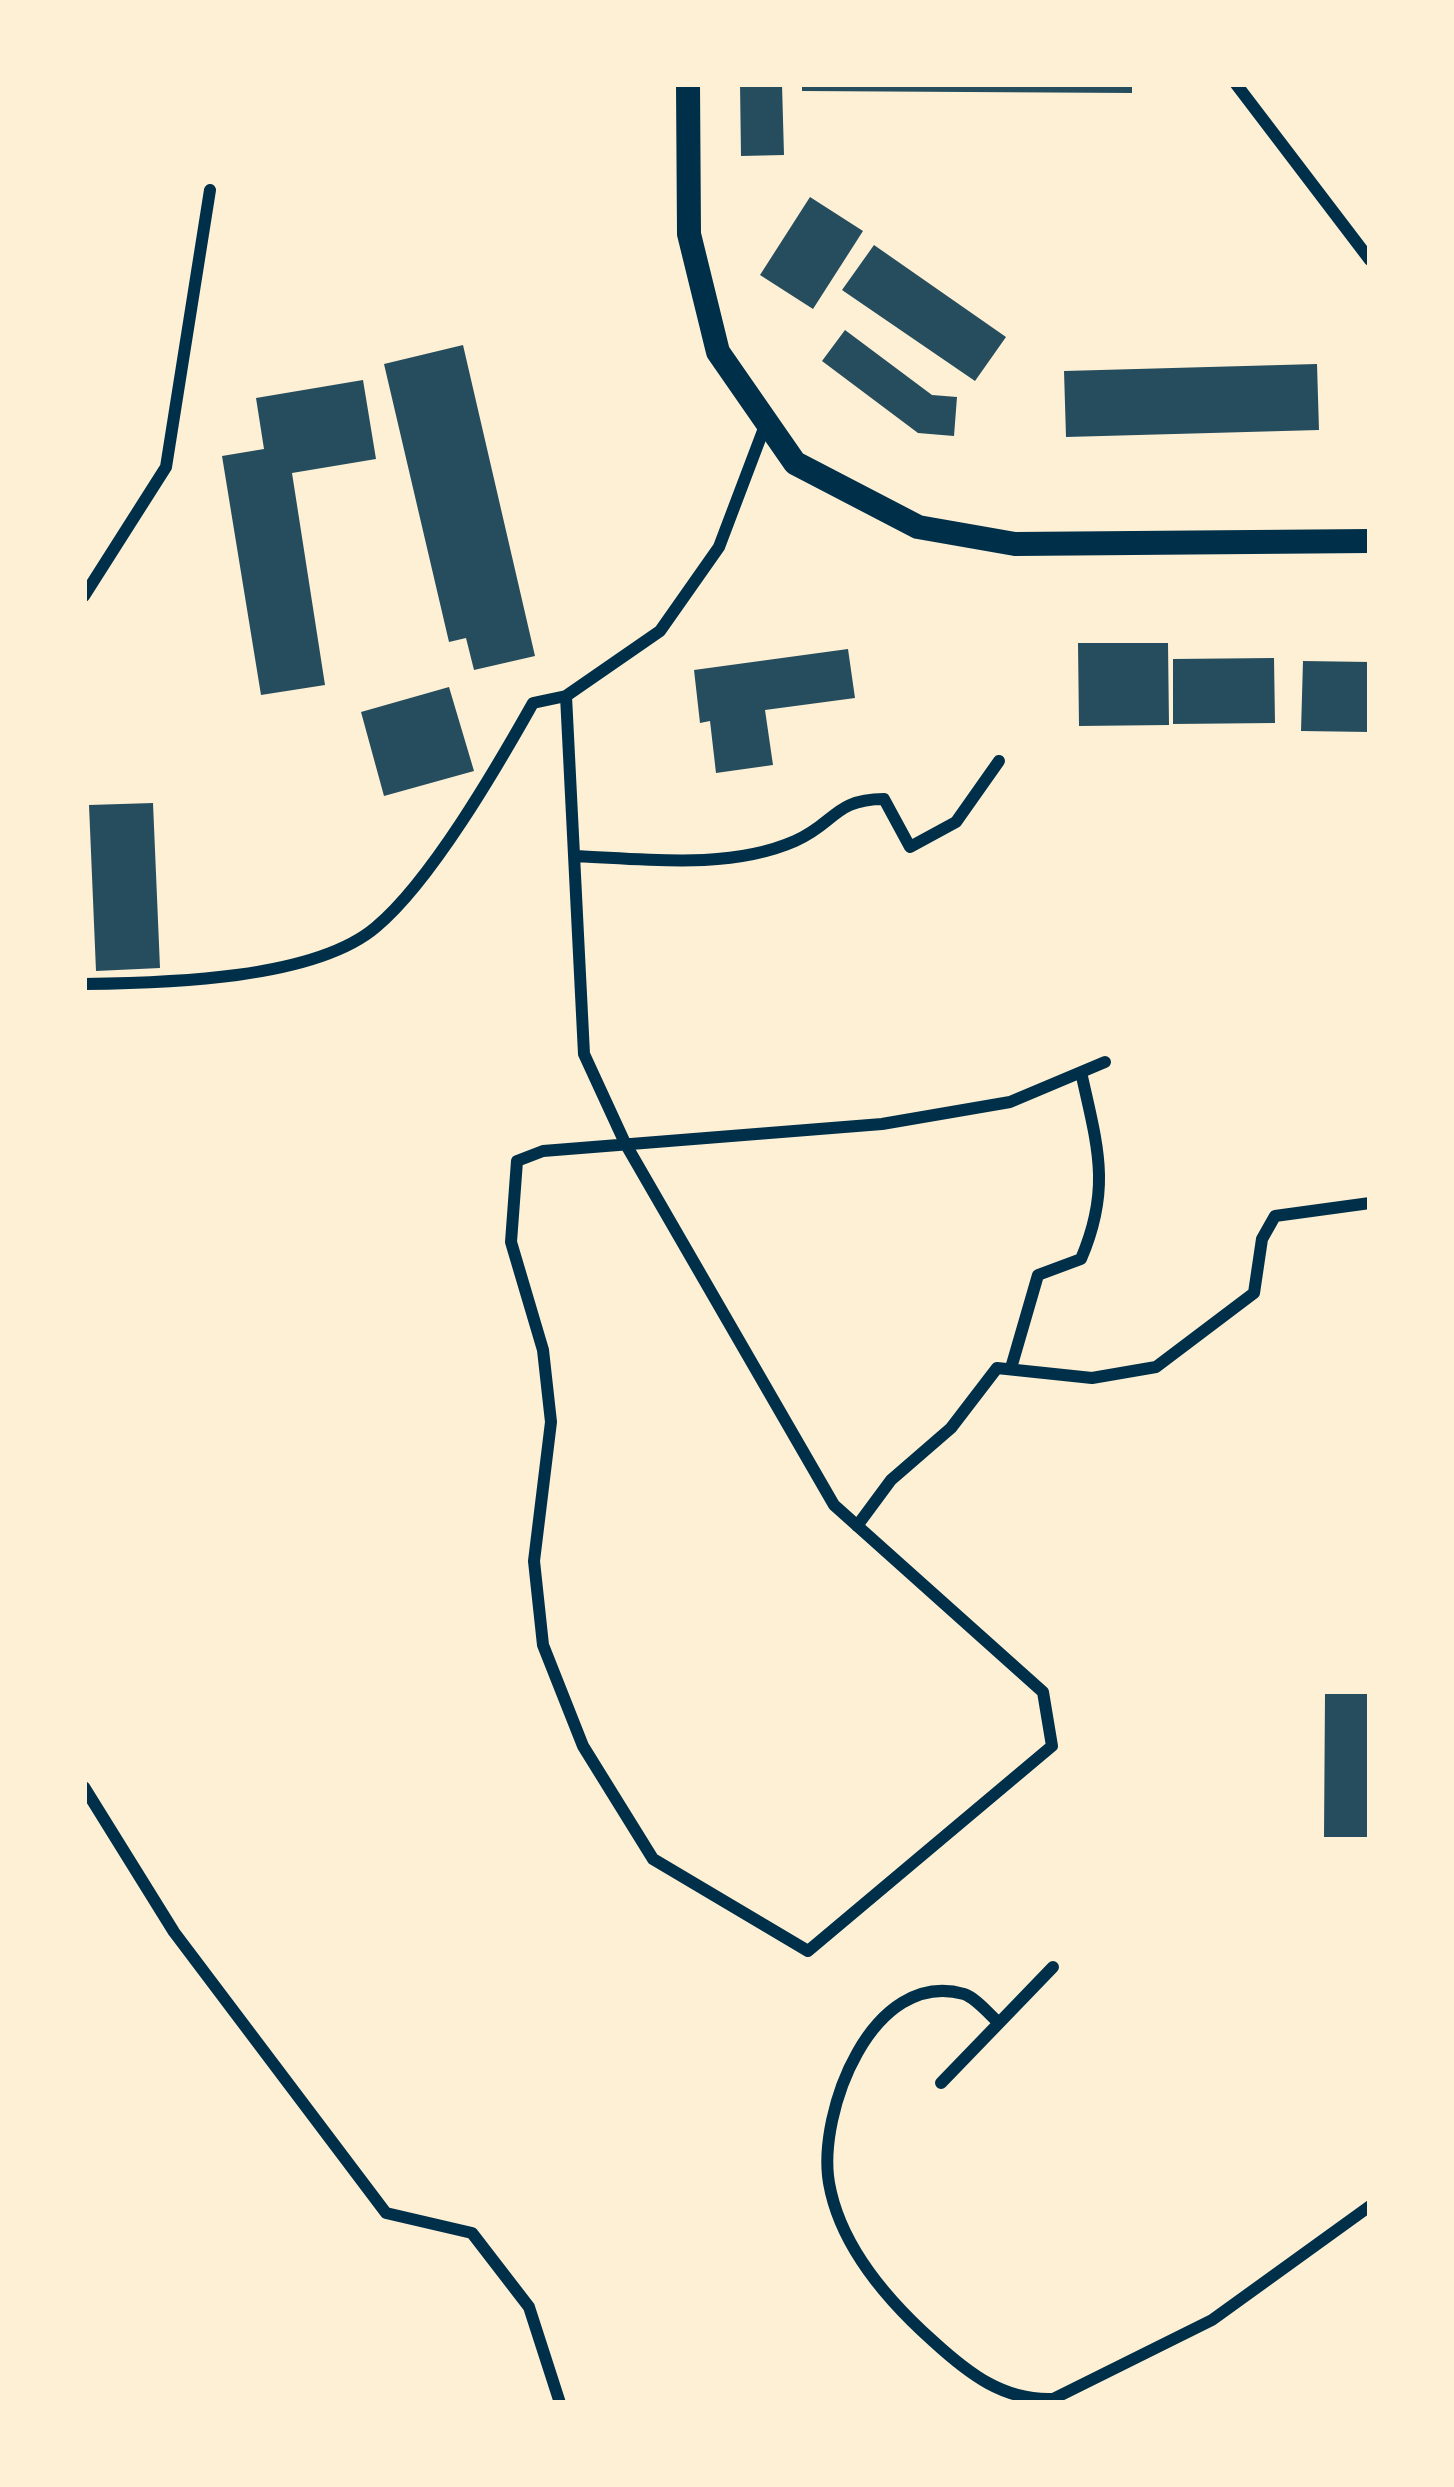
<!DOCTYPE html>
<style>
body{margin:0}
#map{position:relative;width:1454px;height:2487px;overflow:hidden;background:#fdf0d5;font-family:Manrope,sans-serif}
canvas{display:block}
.frame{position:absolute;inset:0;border:87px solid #fdf0d5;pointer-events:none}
</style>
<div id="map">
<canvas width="1454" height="2487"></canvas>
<div class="frame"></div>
</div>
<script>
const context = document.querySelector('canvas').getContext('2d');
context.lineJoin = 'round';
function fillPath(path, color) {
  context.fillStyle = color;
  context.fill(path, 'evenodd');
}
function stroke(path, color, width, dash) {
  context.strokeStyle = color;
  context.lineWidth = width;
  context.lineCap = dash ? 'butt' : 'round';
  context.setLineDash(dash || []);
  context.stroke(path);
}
const building = new Path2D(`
 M740 84H782L784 155 741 156Z
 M802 84H1132V93L802 91Z
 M810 197 863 231 813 309 760 275Z
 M874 245 1006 337 975 381 842 290Z
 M845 330 932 395 957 397 954 436 918 433 822 361Z
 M463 345 535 656 474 670 466 638 449 642 384 364Z
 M1317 364 1319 430 1066 437 1064 371Z
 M363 380 376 459 292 473 325 685 261 695 222 456 264 449 256 398Z
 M1078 643H1168L1169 725 1079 726Z
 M848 649 855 698 765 710 773 765 716 773 710 721 700 723 694 670Z
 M1274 658 1275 723 1173 724V659Z
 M1303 661 1370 662V732L1301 731Z
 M449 687 474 771 384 796 361 712Z
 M153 803 160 968 96 971 89 805Z
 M1325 1694H1370V1837H1324Z`);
const minor = new Path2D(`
 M1236 84 1370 260
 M766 423 719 547 660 631 566 696 584 1054 625 1143 834 1505 1043 1692 1052 1746 808 1951 653 1859 583 1746 543 1645 534 1561 551 1422 543 1350 511 1242 517 1161 543 1151 882 1124 1010 1102 1105 1062
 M84 596 166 467 210 190
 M574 856C645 859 729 870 795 841 835 824 834 799 884 799L910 847 956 822 999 761
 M84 984C164 983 314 980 376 927 431 881 497 767 533 703L566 696
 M1011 1368 1038 1275 1081 1259C1112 1187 1097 1145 1081 1072
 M857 1526 891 1480 951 1428 997 1368 1092 1378 1156 1367 1254 1293 1262 1239 1275 1216 1370 1203
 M84 1787 174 1932 386 2213 472 2233 529 2307 560 2403
 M1053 1967 999 2023C989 2014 976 1998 964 1994 872 1968 817 2113 829 2183 840 2246 887 2300 933 2341 969 2374 1004 2401 1053 2399L1212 2320 1370 2206
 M941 2083 999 2023`);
const secondary = new Path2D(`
 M688 84 689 234 718 352 795 463 918 527 1015 544 1370 541`);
fillPath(building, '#264d5e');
stroke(minor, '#003049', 12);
stroke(secondary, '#003049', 24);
</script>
